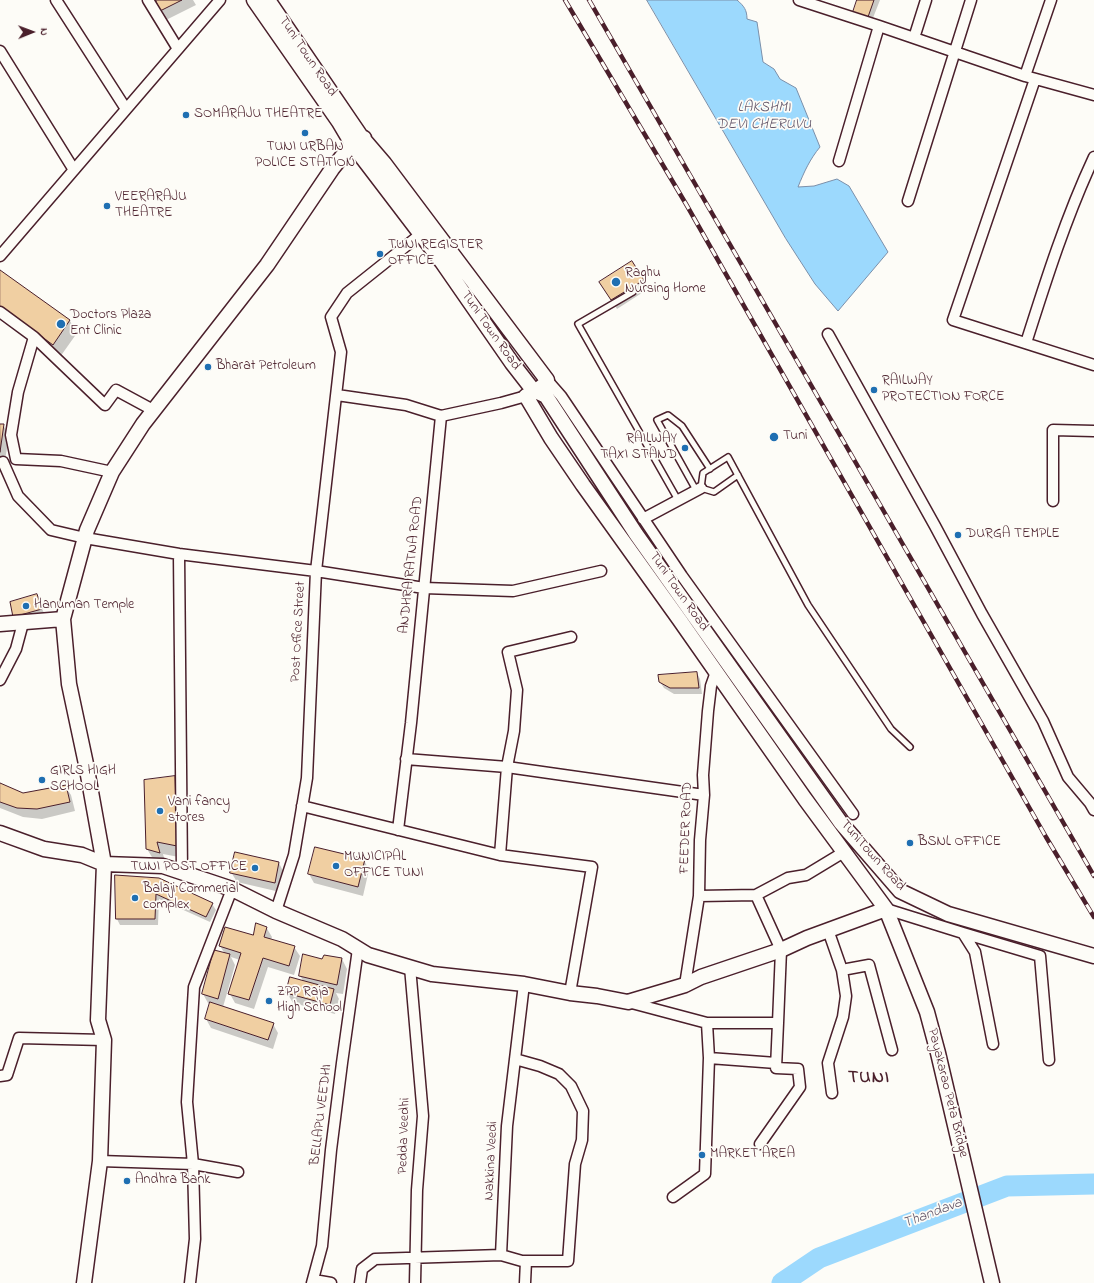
<!DOCTYPE html>
<style>
body{margin:0}
#map{position:relative;width:1094px;height:1283px;overflow:hidden;background:#fdfcf7;font-family:"Indie Flower",sans-serif}
canvas{display:block}
.north{position:absolute;left:12px;top:12px;width:40px;height:40px;-webkit-text-stroke:3px #fdfcf7;paint-order:stroke;rotate:89deg;font-size:11px;font-weight:700;line-height:16px;text-align:center;color:#4a1f2b}
.north::after{content:'';display:block;margin:auto;width:14px;height:18px;background:#4a1f2b;clip-path:polygon(50% 0,100% 100%,50% 72%,0 100%)}
</style>
<div id="map">
<canvas width="1094" height="1283"></canvas>
<div class="north">N</div>
</div>
<script>
const context = document.querySelector('canvas').getContext('2d');
context.lineJoin = 'round';
function fillPath(path, color) {
  context.fillStyle = color;
  context.fill(path, 'evenodd');
}
function stroke(path, color, width, dash) {
  context.strokeStyle = color;
  context.lineWidth = width;
  context.lineCap = dash ? 'butt' : 'round';
  context.setLineDash(dash || []);
  context.stroke(path);
}
function drawText(font, color, halo, rows, align = 'center') {
  context.font = font + ' "Indie Flower",sans-serif';
  context.lineWidth = 3.5;
  context.setLineDash([]);
  context.textBaseline = 'middle';
  context.strokeStyle = halo;
  context.fillStyle = color;
  for (const [text, x, y, turn = 0] of rows) {
    context.save();
    context.translate(x, y);
    context.rotate((+turn || 0) * Math.PI / 180);
    context.textAlign = isNaN(turn) ? turn : align;
    if (halo) context.strokeText(text, 0, 0);
    context.fillText(text, 0, 0);
    context.restore();
  }
}
const water = new Path2D(`
 M647 0H737C744 6 747 10 747 19L757 22 763 62 774 69 780 79 796 88 820 147C810 159 804 172 798 187L814 186 837 179 849 186 888 252 838 311 815 284 786 239Z`);
const shadow = new Path2D(`
 M157 0H193L196 5 166 20Z
 M858 0H880L871 23 857 18 854 12Z
 M0 271 70 321 77 333 60 357 0 313Z
 M643 280 648 289 617 309 606 291Z
 M0 425H3L9 435 5 461 0 460Z
 M36 596 45 615 14 617Z
 M697 673 700 679 702 694H674L664 688 660 682Z
 M174 777 182 790 184 858 163 854 166 865 155 862 147 849Z
 M0 784 23 794 65 786 71 795 75 811 42 819 23 817 0 808Z
 M364 860 369 870 363 896 314 883 309 874Z
 M279 863 284 873 280 892 237 882 231 872Z
 M116 876 212 904 216 910 210 922 159 899 158 925H120L117 919Z
 M266 927 272 937 271 940 294 947 300 956 294 975 268 967 254 1009 235 1003 230 994 240 960 231 957 235 965 223 1007 273 1024 278 1033 273 1049 211 1028 206 1019 211 1004 208 1003 203 994 225 954 220 946 253 936Z
 M342 959 347 969 343 994 336 993 339 999 335 1014 293 1003 287 993 303 981 300 975Z`);
const river = new Path2D(`
 M782 1283 819 1258 1007 1186 1094 1184`);
const building = new Path2D(`
 M156 0H182L160 11Z
 M857 0H874L868 17 853 12Z
 M632 261 644 280 611 300 599 282Z
 M0 270 70 320 53 345 0 306Z
 M0 424H4L0 452Z
 M37 594 42 609 13 617 10 602Z
 M697 672 699 688H670L659 682 658 675Z
 M175 776 177 846 157 842 160 853 146 849 144 780Z
 M0 783 23 793 66 785 70 802 37 809 17 808 0 802Z
 M315 847 365 859 358 887 308 874Z
 M235 852 279 862 275 883 230 873Z
 M115 875 159 878 213 903 206 917 156 894 155 919H116Z
 M256 923 267 927 264 937 295 946 289 966 263 958 249 1000 228 994 241 953 219 946 225 927 253 935Z
 M214 950 230 954 218 999 202 994Z
 M303 954 322 959 324 955 342 958 337 985 299 976Z
 M290 977 334 989 330 1005 286 993Z
 M210 1002 274 1023 268 1040 205 1019Z`);
const lane = new Path2D(`
 M633 292 578 324 678 500
 M738 475 714 492 701 488 703 473 728 457 808 605 891 729 910 747
 M696 490 657 420 668 415 682 426 710 469`);
const street = new Path2D(`
 M56 0 126 109
 M148 0 178 49
 M799 0 879 26 1025 76 1094 95
 M914 38 926 0
 M0 51 74 170
 M1025 76 1051 0
 M1035 79 953 320 1094 365
 M839 161 879 26
 M908 201 971 0
 M0 256 220 0
 M0 312 34 337 105 405 116 390 153 410
 M828 334 935 526 982 614 1043 721 1068 777 1090 803 1094 810
 M34 337 18 392 11 435 16 459 61 461 112 472
 M1026 343C1046 280 1066 217 1094 157
 M337 395 406 405 441 416
 M3 462 18 496 51 530 85 538 179 554 316 571 424 588 513 591 601 571
 M1053 501V430L1094 431
 M643 519 701 488
 M179 554 182 872
 M0 680 16 649 23 623
 M406 759 507 767 704 795
 M302 806 500 855 507 767 514 731 517 690 508 652 571 637
 M398 830 411 723 441 416 501 403 526 396 547 380 561 396 682 576 853 814
 M500 855 592 867 570 993
 M232 889 194 987 187 1102 193 1164 238 1172
 M699 896 756 895
 M886 909 963 933 975 952 993 1044
 M276 911 294 855 307 778 316 571 341 352 331 317 347 293 421 234
 M828 930 842 970
 M963 933 1040 956 1049 1060
 M410 967 423 1116 417 1190 415 1283
 M685 985 699 896 700 840 704 795 703 775 708 711 711 686 716 672
 M628 1002 707 1023
 M778 1023 781 950 756 895 788 878 806 875 844 852
 M709 1058 776 1063
 M0 1076 7 1075 19 1038 104 1040
 M832 1093 828 1063 843 1017 846 996 842 970 869 965 892 1050
 M100 1161 193 1164 195 1239 190 1283
 M673 1197 705 1174 709 1058 707 1023H778L776 1068 798 1069 800 1087 760 1144
 M501 1255 522 1261H568L575 1164 582 1140 583 1111 571 1086 559 1074 540 1066 515 1059
 M314 1280 331 1283
 M312 1283 322 1246 331 1150 342 1063 358 949
 M360 1283 362 1269 375 1259 501 1255 507 1126 524 984
 M525 1283 526 1261`);
const secondary = new Path2D(`
 M254 0 339 122 352 144 442 262 512 363 533 390 546 396 636 534 841 823 900 891 948 914 1094 956
 M268 0 360 135
 M364 138C364 143 363 145 358 148L352 144 353 136 360 135 384 163 547 380 546 396
 M526 396 551 438 583 485 679 619 805 799 886 909 927 1012 938 1053 992 1283
 M0 624 63 619
 M0 833 44 849 82 855 104 864 163 866 232 889 276 911 342 939 368 955 432 974 524 984 570 993 597 996 628 1002 685 985 701 977 781 950 807 938 886 909
 M84 1283 100 1161 104 1040 98 1020 104 864 86 764 69 684 63 619 87 530 112 472 143 424 267 265 332 169 352 144`);
const rail = new Path2D(`
 M565 0 686 204 1046 837 1094 917
 M589 0 1094 876`);
const markers = [
 [186,115,4,"#1f6fb2"],
 [305,133,4,"#1f6fb2"],
 [107,206,4,"#1f6fb2"],
 [380,254,4,"#1f6fb2"],
 [616,282,5,"#1f6fb2"],
 [61,324,5,"#1f6fb2"],
 [208,367,4,"#1f6fb2"],
 [874,390,4,"#1f6fb2"],
 [774,437,5,"#1f6fb2"],
 [685,448,4,"#1f6fb2"],
 [958,535,4,"#1f6fb2"],
 [26,606,4,"#1f6fb2"],
 [42,780,4,"#1f6fb2"],
 [160,811,4,"#1f6fb2"],
 [910,843,4,"#1f6fb2"],
 [336,866,4,"#1f6fb2"],
 [255,868,4,"#1f6fb2"],
 [135,898,4,"#1f6fb2"],
 [269,1001,4,"#1f6fb2"],
 [702,1155,4,"#1f6fb2"],
 [127,1181,4,"#1f6fb2"]
];
const streetNames = [
 ["Tuni Town Road",307,57,56],
 ["Tuni Town Road",490,331,55],
 ["ANDHRA RATNA ROAD",412,565,-84],
 ["Tuni Town Road",678,592,55],
 ["Post Office Street",299,632,-87],
 ["FEEDER ROAD",687,828,-88],
 ["TuniTown Road",872,856,48],
 ["Payakarao Peta Bridge",947,1093,76],
 ["BELLAPU VEEDHI",322,1115,-83],
 ["Pedda Veedhi",405,1136,-88],
 ["Nakkina Veedi",492,1161,-87]
];
const poiNames = [
 ["SOMARAJU THEATRE",194,115],
 ["TUNI URBAN",305,148,"center"],
 ["POLICE STATION",305,164,"center"],
 ["VEERARAJU",115,198],
 ["THEATRE",115,214],
 ["TUNI REGISTER",388,246],
 ["OFFICE",388,262],
 ["Raghu",625,274],
 ["Nursing Home",625,290],
 ["Doctors Plaza",70,316],
 ["Ent Clinic",70,332],
 ["Bharat Petroleum",216,367],
 ["RAILWAY",882,382],
 ["PROTECTION FORCE",882,398],
 ["Tuni",783,437],
 ["RAILWAY",677,440,"right"],
 ["TAXI STAND",677,456,"right"],
 ["DURGA TEMPLE",966,535],
 ["Hanuman Temple",34,606],
 ["GIRLS HIGH",50,772],
 ["SCHOOL",50,788],
 ["Vani fancy",168,803],
 ["stores",168,819],
 ["BSNL OFFICE",918,843],
 ["MUNICIPAL",344,858],
 ["OFFICE TUNI",344,874],
 ["TUNI POST OFFICE",247,868,"right"],
 ["Balaji Commerial",143,890],
 ["complex",143,906],
 ["ZPP Raja",277,993],
 ["High School",277,1009],
 ["MARKET AREA",710,1155],
 ["Andhra Bank",135,1181]
];
const waterNames = [
 ["LAKSHMI",764,109],
 ["DEVI CHERUVU",764,126],
 ["Thandava",933,1214,-21]
];
const districtNames = [
 ["TUNI",869,1079]
];
fillPath(water, '#9cd9fd');
stroke(water, '#7b8fa9', 1);
fillPath(shadow, '#0003');
stroke(river, '#9cd9fd', 21);
fillPath(building, '#f0cfa2');
stroke(building, '#4a1f2b', 1);
stroke(lane, '#4a1f2b', 8);
stroke(street, '#4a1f2b', 13);
stroke(secondary, '#4a1f2b', 17);
stroke(lane, '#fdfcf7', 5);
stroke(street, '#fdfcf7', 10);
stroke(secondary, '#fdfcf7', 14);
stroke(rail, '#4a1f2b', 4.5);
stroke(rail, '#fdfcf7', 3, [9]);
for (const [x, y, r, color] of markers) {
  const dot = new Path2D();
  dot.arc(x, y, r, 0, 2 * Math.PI);
  context.fillStyle = color;
  context.fill(dot);
  stroke(dot, '#fdfcf7', 1.5);
}
drawText('14px', '#4a1f2b', '#fdfcf7', streetNames);
drawText('14px', '#4a1f2b', '#fdfcf7', poiNames, 'left');
drawText('italic 15px', '#63576a', '#fdfcf7', waterNames);
context.letterSpacing = '1px';
drawText('bold 18px', '#4a1f2b', '#fdfcf7', districtNames);
context.letterSpacing = '0px';
</script>
